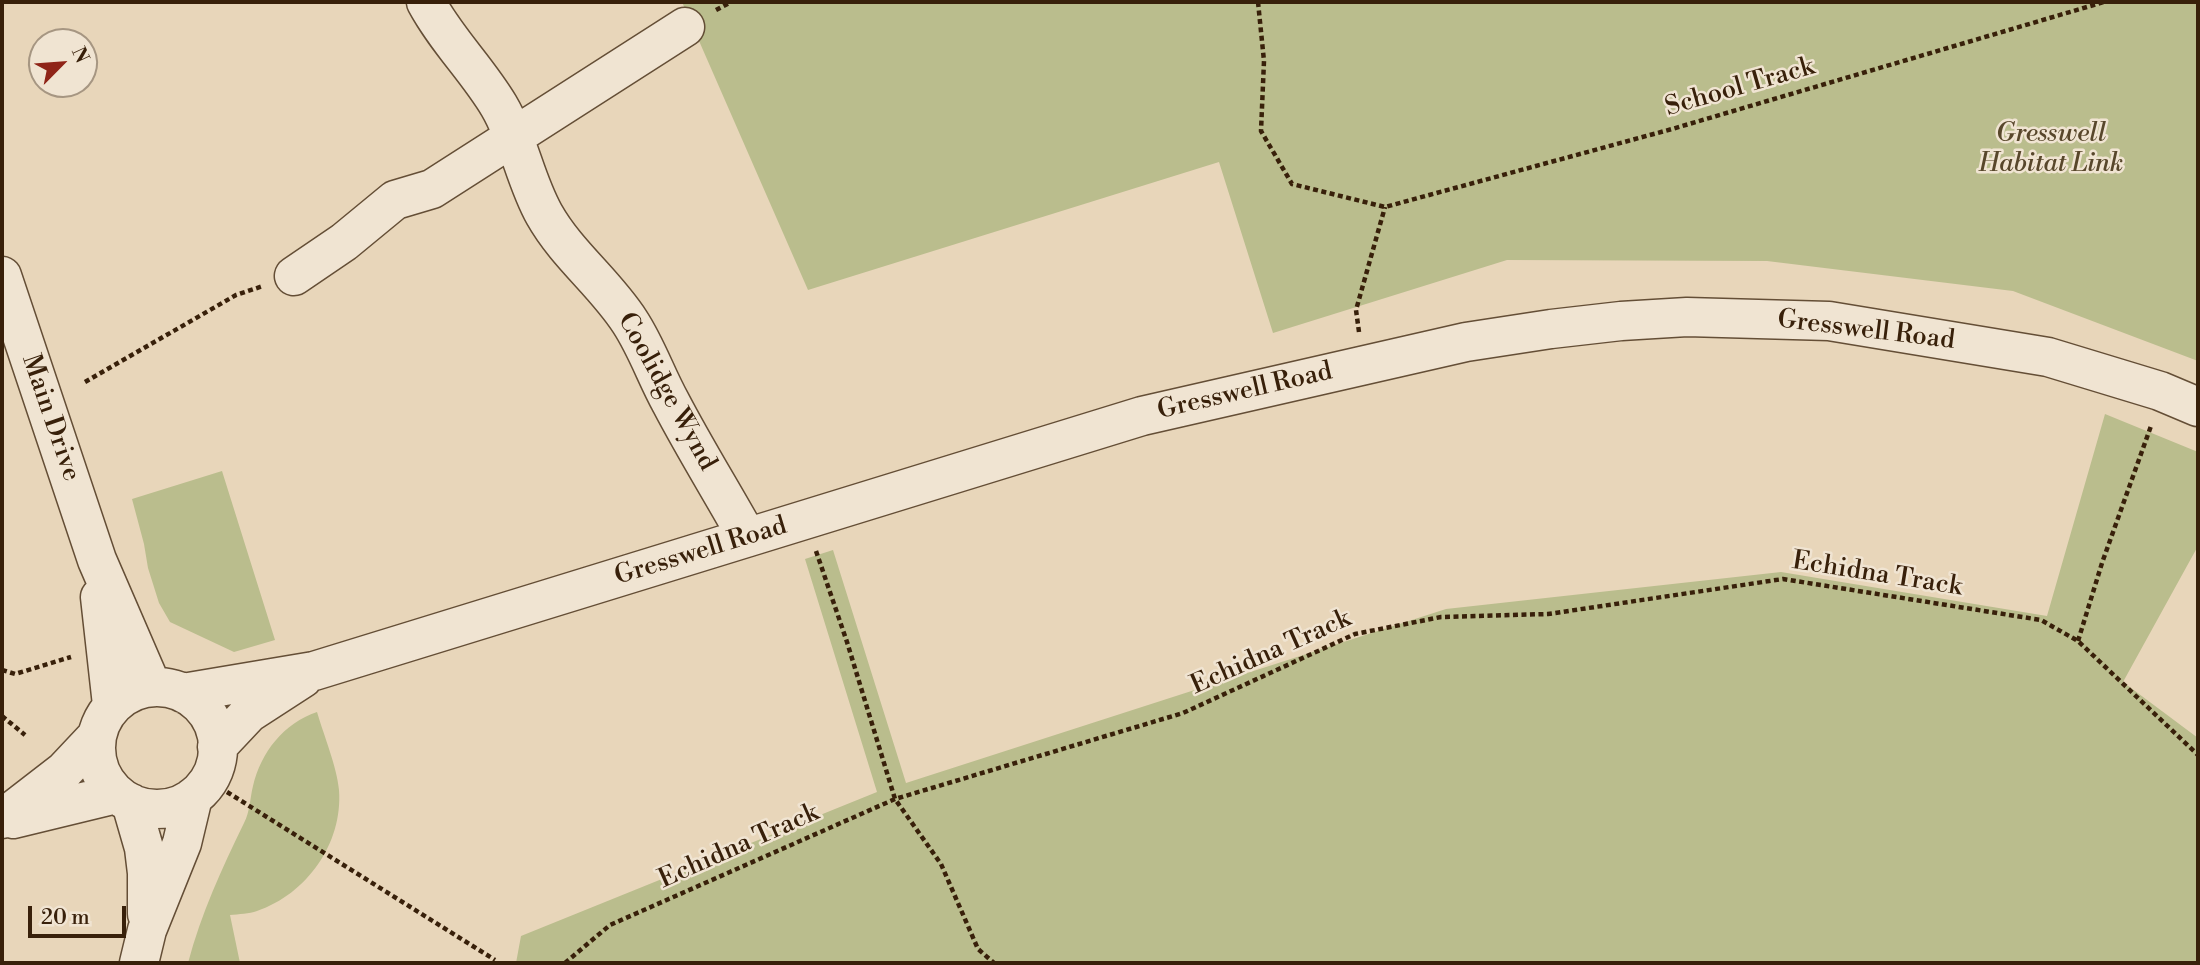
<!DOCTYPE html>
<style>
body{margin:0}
#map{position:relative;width:2200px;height:965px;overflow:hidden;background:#e8d6ba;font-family:"Libre Bodoni",serif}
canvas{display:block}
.frame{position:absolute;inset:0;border:4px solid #38200a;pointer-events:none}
.north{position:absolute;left:28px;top:28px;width:70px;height:70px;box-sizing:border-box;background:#f0e4d2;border:2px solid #a69682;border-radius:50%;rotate:65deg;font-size:19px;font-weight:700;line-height:28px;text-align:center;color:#38200a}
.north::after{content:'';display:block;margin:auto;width:24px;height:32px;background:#8f2418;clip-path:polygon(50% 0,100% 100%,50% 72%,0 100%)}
.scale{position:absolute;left:28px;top:906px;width:98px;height:32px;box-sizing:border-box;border:4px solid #38200a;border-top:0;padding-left:9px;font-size:21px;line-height:24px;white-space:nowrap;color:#38200a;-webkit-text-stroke:5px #f0e4d2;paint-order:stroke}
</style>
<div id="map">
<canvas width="2200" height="965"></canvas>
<div class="frame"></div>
<div class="north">N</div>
<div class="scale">20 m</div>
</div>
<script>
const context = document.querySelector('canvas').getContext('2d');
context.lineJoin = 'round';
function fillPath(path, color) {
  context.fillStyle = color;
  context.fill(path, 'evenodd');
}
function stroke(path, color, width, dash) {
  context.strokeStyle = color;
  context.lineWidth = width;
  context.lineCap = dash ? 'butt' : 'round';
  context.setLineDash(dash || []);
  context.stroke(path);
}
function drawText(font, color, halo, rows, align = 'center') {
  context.font = font + ' "Libre Bodoni",serif';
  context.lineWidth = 5;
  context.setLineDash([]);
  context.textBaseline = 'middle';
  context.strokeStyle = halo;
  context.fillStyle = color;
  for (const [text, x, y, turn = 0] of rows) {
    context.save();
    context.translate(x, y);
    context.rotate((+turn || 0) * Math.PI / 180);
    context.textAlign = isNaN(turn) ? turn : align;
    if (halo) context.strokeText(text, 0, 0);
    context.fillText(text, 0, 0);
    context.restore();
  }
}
const green = new Path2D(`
 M682 2H2198V361L2013 291 1767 261 1507 260 1273 333 1219 162 808 290Z
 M2105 414 2198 452V546L2123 682 2198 738V963H516L521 936 877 792 805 559 833 550 906 783 1446 609 1781 572 2047 616Z
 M222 471 275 640 234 652 170 622 159 603 148 568 144 544 132 499Z
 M317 712C324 736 337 767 339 790 343 843 307 894 257 911 249 914 239 914 230 915L240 963H188C201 914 222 868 244 823 250 812 250 798 253 786 261 752 284 723 317 712Z`);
const path = new Path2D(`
 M1258 2 1264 61 1261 131 1292 184 1385 207 1672 129 2104 2
 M716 10 731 2
 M1359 332 1356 310 1385 207
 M85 382 236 295 263 286
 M816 551 847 642 895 799 941 864 978 949 994 963
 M2078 641 2102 563 2151 426
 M2 670 15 674 71 657
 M2 716 25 735
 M227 792 495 960
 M565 963 610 925 895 799 1183 713 1355 634 1441 617 1548 614 1783 579 2041 620 2078 641 2198 755`);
const minor = new Path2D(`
 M426 2C447 41 477 69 499 106 519 140 525 180 544 214 567 255 605 283 630 322 647 348 656 376 671 403 695 449 722 492 747 537
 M2 276 97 560 152 687
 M294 276 344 242 395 200 432 189 685 27
 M100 597 112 705
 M96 748a61 61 0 1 1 122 0a61 61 0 1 1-122 0Z
 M183 693 314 671 1142 416 1466 342 1551 329 1621 321 1687 317 1829 321 2048 357 2160 391 2198 407
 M217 747 249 713 303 678
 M131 803 144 848 147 873V914
 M2 819 64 771 96 737
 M13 819 116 794
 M139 963 147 930 182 843 193 797`);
const streetNames = [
 ["School Track",1740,88,-16],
 ["Gresswell Road",1866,331,7],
 ["Coolidge Wynd",666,392,61],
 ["Gresswell Road",1245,392,-13],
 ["Main Drive",50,418,71],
 ["Gresswell Road",701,552,-17],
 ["Echidna Track",1877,575,9],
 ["Echidna Track",1271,653,-24],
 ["Echidna Track",739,847,-24]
];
const parkNames = [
 ["Gresswell",2051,135],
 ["Habitat Link",2051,165]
];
fillPath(green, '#babd8d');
stroke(minor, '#644e36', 41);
stroke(path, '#38200a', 4.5, [5, 3.5]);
stroke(minor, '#f0e4d2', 38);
drawText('26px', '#38200a', '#f0e4d2', streetNames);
drawText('italic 26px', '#58472b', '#f0e4d2', parkNames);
</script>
